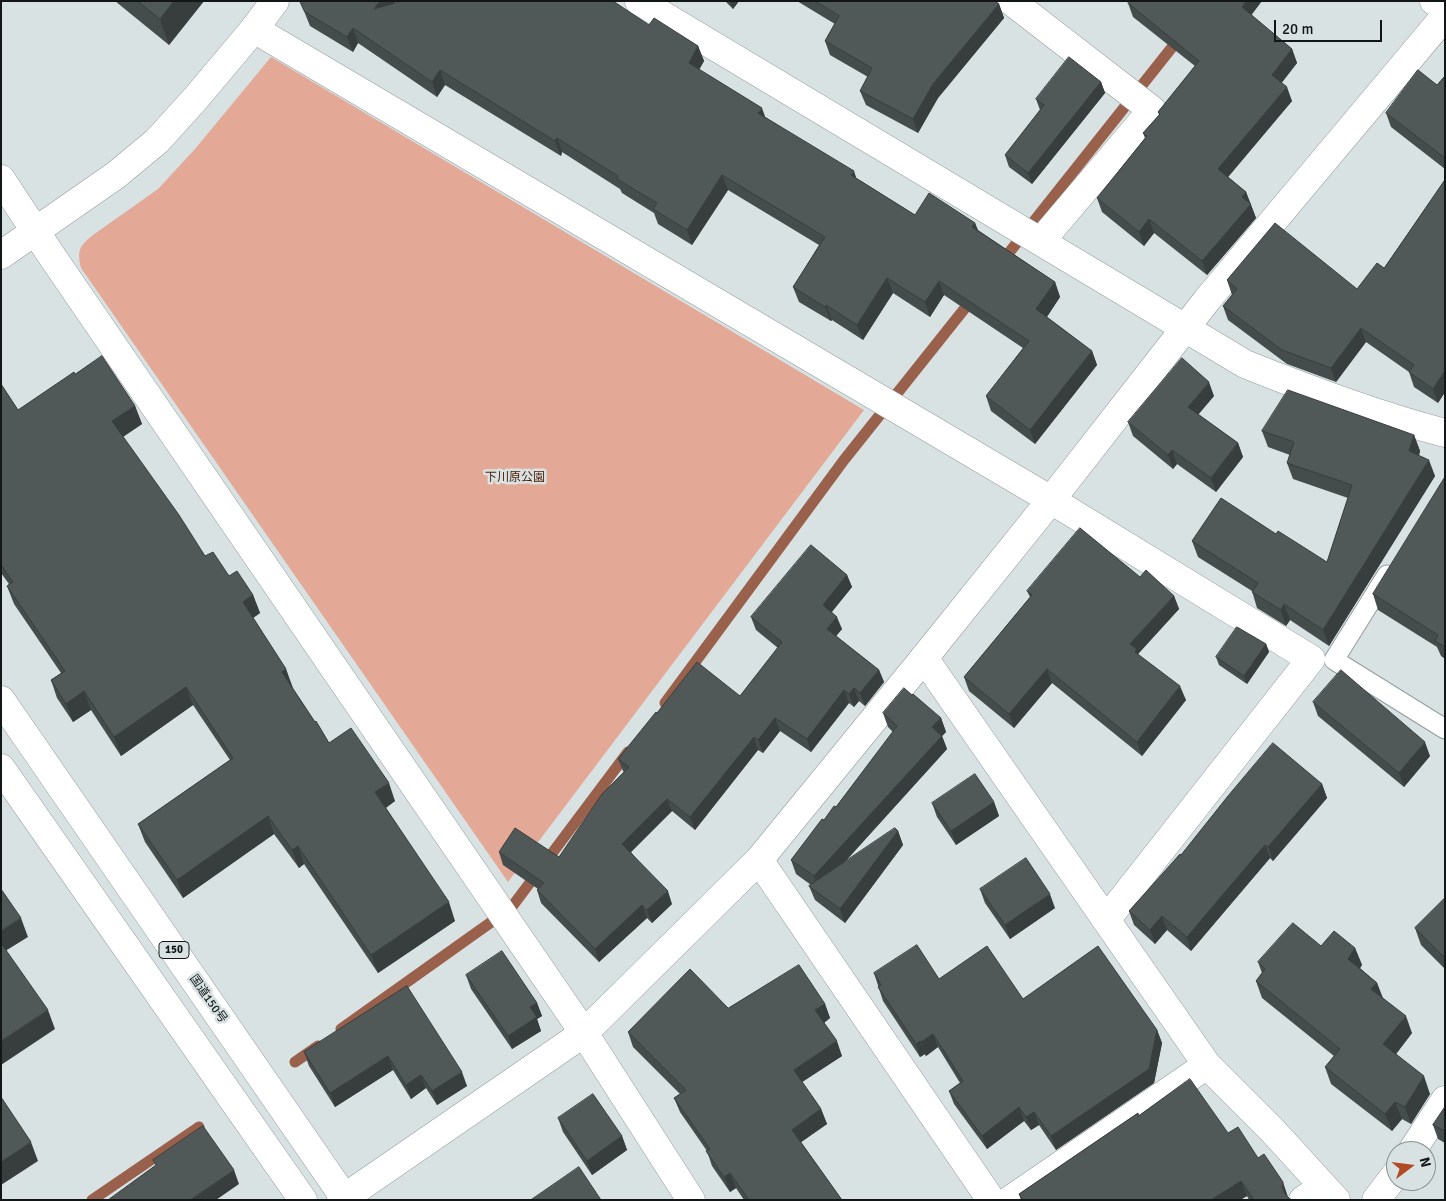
<!DOCTYPE html>
<meta charset="utf-8">
<style>
body{margin:0}
#map{position:relative;width:1446px;height:1201px;overflow:hidden;background:#d8e2e2;font-family:Signika,sans-serif}
canvas{display:block}
.frame{position:absolute;inset:0;border:2px solid #121616;pointer-events:none}
.north{position:absolute;left:1386px;top:1141px;width:50px;height:50px;box-sizing:border-box;background:#d8e2e2;border:1px solid #899090;border-radius:50%;rotate:75deg;font-size:14px;font-weight:700;line-height:20px;text-align:center;color:#121616}
.north::after{content:'';display:block;margin:auto;width:18px;height:22px;background:#b14a25;clip-path:polygon(50% 0,100% 100%,50% 72%,0 100%)}
.scale{position:absolute;left:1274px;top:20px;width:108px;height:22px;box-sizing:border-box;border:2px solid #121616;border-top:0;padding-left:6px;font-size:15px;line-height:18px;white-space:nowrap;color:#121616;-webkit-text-stroke:4px #d8e2e2;paint-order:stroke}
</style>
<div id="map">
<canvas width="1446" height="1201"></canvas>
<div class="frame"></div>
<div class="north">N</div>
<div class="scale">20 m</div>
</div>
<script>
const context = document.querySelector('canvas').getContext('2d');
context.lineJoin = 'round';
function fillPath(path, color) {
  context.fillStyle = color;
  context.fill(path, 'evenodd');
}
function stroke(path, color, width, dash) {
  context.strokeStyle = color;
  context.lineWidth = width;
  context.lineCap = dash ? 'butt' : 'round';
  context.setLineDash(dash || []);
  context.stroke(path);
}
function drawText(font, color, halo, rows, align = 'center') {
  context.font = font + ' Signika,"Noto Sans JP",sans-serif';
  context.lineWidth = 5;
  context.setLineDash([]);
  context.textBaseline = 'middle';
  context.strokeStyle = halo;
  context.fillStyle = color;
  for (const [text, x, y, turn = 0] of rows) {
    context.save();
    context.translate(x, y);
    context.rotate((+turn || 0) * Math.PI / 180);
    context.textAlign = isNaN(turn) ? turn : align;
    if (halo) context.strokeText(text, 0, 0);
    context.fillText(text, 0, 0);
    context.restore();
  }
}
const green = new Path2D(`
 M271 57 864 410 508 882 81 268C77 251 79 246 93 235L158 189 195 149Z`);
const stream = new Path2D(`
 M1000 264 1181 36
 M665 703 844 460 973 298
 M341 1029 511 908 628 752
 M295 1062 318 1046
 M92 1200 199 1127`);
const service = new Path2D(`
 M1387 575 1334 660 1445 729`);
const minor = new Path2D(`
 M639 1 1245 364C1312 391 1376 415 1445 433
 M1011 1 1152 110 1041 241
 M1434 1 1445 10
 M254 29 1051 500 1311 659 1106 920
 M1 179 49 252 584 1033 691 1200
 M924 658 1207 1065 1272 1130 1336 1200
 M759 860 991 1200
 M1412 1151 1445 1100
 M1010 1200 1207 1065
 M1303 1200 1323 1187
 M1376 1200 1396 1174`);
const tertiary = new Path2D(`
 M1 255 116 175 157 141 196 98 254 29 275 1
 M341 1200 584 1033 759 860 924 658 1051 500 1207 300 1445 16`);
const trunk = new Path2D(`
 M1 700 346 1200
 M1 768 303 1200`);
const wall = new Path2D(`
 M115 1H204L169 45Z
 M300 1 394 3 649 25 698 46 704 61 699 70 765 117 856 178 915 215 975 223 978 230 1055 282 1060 297 1047 317 1092 351 1097 365 1035 444 991 411 986 396 1023 348 944 295 930 317 893 293 863 340 832 320 831 321 799 302 793 287 819 245 728 190 692 245 658 224 654 213 622 193 620 189 562 152 561 156 445 85 437 97 358 43 353 52 310 26Z
 M725 1H739L733 9Z
 M797 1H995L999 4 1004 18 938 98 918 133 866 105 860 91 868 77 830 55 825 41 835 24Z
 M1128 3 1251 15 1292 49 1297 63 1281 83 1292 101 1228 177 1246 192 1256 218 1207 275 1154 233 1144 246 1102 212 1097 198 1145 138 1143 133 1159 115 1158 112 1195 66 1133 17Z
 M1445 76V169L1391 127 1386 113 1437 85Z
 M1101 82 1105 93 1032 184 1009 167 1005 155 1040 110 1036 99Z
 M1445 180V392L1438 403 1414 387 1409 372 1366 342 1336 382 1287 364 1228 320 1223 306 1232 295 1227 280 1357 289 1384 268Z
 M75 374 135 406 142 424 123 437 205 556 253 595 260 613 253 618 286 669 292 688 329 743 395 801 386 808 455 921 378 973 304 864 299 868 274 834 183 898 145 842 138 824 230 760 193 705 121 756 91 710 73 722 57 698 51 680 61 673 14 604 7 586 9 584 1 573V384L18 410Z
 M1214 396 1198 414 1238 443 1243 457 1216 492 1177 464 1173 469 1133 436 1128 422Z
 M1262 431 1414 435 1420 451 1419 456 1435 476 1329 646 1290 620 1286 626 1257 608 1252 591 1198 557 1192 541 1276 534 1327 562 1348 498 1293 479 1287 463 1290 455 1268 447Z
 M1445 477V659L1441 656 1437 647 1378 610 1373 594Z
 M847 575 852 587 832 612 842 629 836 636 879 670 884 682 865 706 859 701 854 707 849 703 811 752 780 731 763 753 758 750 695 830 672 811 631 852 672 904 652 923 647 918 599 962 541 903 537 890 538 889 503 865 499 852 559 857 624 772 623 771 618 759 657 713 740 696 778 648 756 630 751 617Z
 M1140 577 1174 596 1179 609 1138 654 1186 700 1142 756 1052 683 1014 728 969 691 964 677 1030 597 1027 591Z
 M1266 644 1269 652 1247 684 1219 665 1216 657Z
 M1313 702 1430 756 1404 787 1318 716Z
 M883 713 941 718 946 732 942 736 947 749 844 863 898 831 903 845 845 923 815 900 809 886 811 885 796 874 791 860 824 820 836 807 893 732 888 727Z
 M1322 784 1327 798 1273 861 1270 858 1191 951 1167 930 1155 944 1134 925 1129 911 1181 855Z
 M994 802 999 816 956 845 937 817 932 803Z
 M980 889 1055 908 1010 939 985 903Z
 M1445 898V969L1421 945 1415 928Z
 M1321 946 1355 948 1362 965 1360 968 1377 983 1383 998 1412 1033 1396 1054 1430 1094 1411 1124 1402 1119 1392 1131 1331 1084 1325 1067 1334 1056 1262 998 1256 981 1262 973 1258 962Z
 M874 973 939 979 1157 1030 1162 1043 1154 1083 1056 1150 1039 1125 1031 1130 1024 1121 987 1149 954 1104 949 1091 960 1083 938 1047 926 1056 925 1054 920 1057 883 1001Z
 M466 975 537 1003 542 1016 537 1019 541 1031 512 1049 471 989Z
 M407 986 467 1086 437 1105 426 1088 411 1099 393 1070 335 1107 309 1066 304 1052Z
 M825 1004 830 1018 824 1023 842 1056 802 1082 821 1109 827 1124 801 1142 842 1200H744L736 1188 730 1192 712 1166 707 1151 680 1112 674 1098 680 1094 633 1047 628 1032 728 1008Z
 M1445 1107V1143L1438 1139 1433 1125Z
 M1138 1113 1139 1115 1228 1133 1258 1158 1288 1197 1290 1199 1293 1200H1249L1247 1196 1240 1200H1021L1019 1194Z
 M558 1118 622 1136 627 1150 592 1175 563 1132Z`);
const shadedWall = new Path2D(`
 M174 1H204L169 45 160 19Z
 M380 1H396L379 23 374 9Z
 M730 1H739L733 9Z
 M1246 1H1262L1247 21 1242 7Z
 M999 4 1004 18 938 98 918 133 913 119 933 84Z
 M353 28 358 43 353 52 347 37Z
 M698 46 704 61 694 78 689 63Z
 M1292 49 1297 63 1277 89 1272 75Z
 M440 70 445 85 437 97 432 82Z
 M1101 82 1105 93 1032 184 1028 173Z
 M1287 87 1292 101 1223 183 1218 169Z
 M762 108 767 122 758 113Z
 M557 138 562 152 561 156 555 141Z
 M854 171 859 186 851 175Z
 M722 175 728 190 692 245 687 230Z
 M1246 192 1256 218 1207 275 1202 261 1242 197Z
 M1149 219 1154 233 1144 246 1139 232Z
 M975 223 980 237 972 227Z
 M887 278 893 293 863 340 857 325Z
 M939 281 944 295 930 317 925 302Z
 M1055 282 1060 297 1042 324 1036 309Z
 M826 305 832 320 831 321 825 307Z
 M1361 328 1366 342 1336 382 1331 368Z
 M1092 351 1097 365 1035 444 1030 430Z
 M1445 371V392L1438 403 1433 389Z
 M1209 382 1214 396 1193 421 1188 407Z
 M135 406 142 424 118 440 112 421Z
 M1414 435 1420 451 1415 468 1409 451Z
 M1238 443 1243 457 1216 492 1211 478Z
 M1172 450 1177 464 1173 469 1168 455Z
 M1429 460 1435 476 1329 646 1323 630Z
 M847 575 852 587 827 617 823 605Z
 M253 595 260 613 250 620 243 602Z
 M1174 596 1179 609 1138 654 1142 663 1130 644Z
 M1284 604 1290 620 1286 626 1281 610Z
 M837 617 842 629 832 641 827 629Z
 M1266 644 1269 652 1247 684 1244 676Z
 M286 669 293 688 289 690 282 672Z
 M1047 669 1052 683 1014 728 1009 714Z
 M879 670 884 682 865 706 860 693Z
 M1180 686 1186 700 1142 756 1137 742Z
 M186 687 193 705 121 756 114 737Z
 M854 688 859 701 854 707 849 694Z
 M844 690 849 703 811 752 807 739Z
 M84 691 91 710 73 722 66 704Z
 M775 718 780 731 763 753 758 740Z
 M941 718 946 732 942 736 947 749 819 890 814 876 932 727Z
 M754 737 758 750 695 830 690 817Z
 M1425 742 1430 756 1404 787 1399 773Z
 M389 783 395 801 382 810 375 792Z
 M1322 784 1327 798 1273 861 1268 847Z
 M667 799 672 811 627 856 622 844Z
 M994 802 999 816 956 845 951 831Z
 M268 816 274 834 183 898 177 880Z
 M898 831 903 845 845 923 840 909Z
 M1265 845 1270 858 1191 951 1187 937Z
 M298 846 304 864 299 868 292 850Z
 M668 891 672 904 652 923 647 910Z
 M1050 894 1055 908 1010 939 1005 925Z
 M449 902 455 921 378 973 371 955Z
 M642 905 647 918 599 962 595 949Z
 M1162 916 1167 930 1155 944 1150 930Z
 M21 918 28 937 2 953 1 950V931Z
 M1355 948 1362 965 1355 976 1348 959Z
 M1377 983 1383 1000 1371 989Z
 M537 1003 542 1016 537 1019 541 1031 512 1049 508 1036 530 1007Z
 M825 1004 830 1018 821 1025 815 1010Z
 M48 1010 55 1029 1 1065V1041Z
 M1406 1016 1412 1033 1390 1062 1383 1044Z
 M1157 1030 1162 1043 1154 1083 1056 1150 1051 1136Z
 M933 1034 938 1047 926 1056 921 1042Z
 M837 1041 842 1056 799 1084 794 1070Z
 M920 1041 925 1054 920 1057 916 1044Z
 M388 1056 393 1070 335 1107 330 1093Z
 M462 1072 467 1086 437 1105 432 1091Z
 M421 1075 426 1088 411 1099 406 1085Z
 M1424 1076 1430 1094 1411 1124 1405 1107Z
 M1395 1102 1402 1119 1392 1131 1385 1114Z
 M1019 1107 1024 1121 987 1149 982 1136Z
 M821 1109 827 1124 797 1145 792 1130Z
 M1034 1112 1039 1125 1031 1130 1026 1117Z
 M622 1136 627 1150 592 1175 587 1161Z
 M31 1142 38 1161 1 1185V1162Z
 M234 1170 239 1184 216 1200H190Z
 M730 1173 736 1188 730 1192 724 1177Z
 M1241 1181 1247 1196 1240 1200H1211Z
 M1283 1182 1288 1197 1287 1200 1282 1187Z`);
const building = new Path2D(`
 M138 1H174L160 19Z
 M300 1H380L374 9 402 1H613L649 25 654 18 698 46 689 63 762 108 758 113 854 171 851 175 915 215 929 193 975 223 972 227 1055 282 1036 309 1092 351 1030 430 986 396 1029 341 939 281 925 302 887 278 857 325 826 305 825 307 793 287 825 237 722 175 687 230 653 209 657 203 617 179 618 176 557 138 555 141 440 70 432 82 353 28 347 37 305 12Z
 M815 1H995L999 4 933 84 913 119 860 91 872 68 825 41 839 16Z
 M1130 1H1246L1242 7 1292 49 1272 75 1287 87 1218 169 1246 192 1242 197 1251 204 1202 261 1149 219 1139 232 1097 198 1147 136 1143 133 1160 114 1158 112 1199 61 1128 3Z
 M1069 57 1101 82 1028 173 1005 155 1044 105 1036 99Z
 M1418 70 1437 85 1445 76V158L1386 113Z
 M1445 180V371L1433 389 1409 372 1414 365 1361 328 1331 368 1282 350 1223 306 1237 289 1227 280 1275 223 1357 289 1377 263 1384 268Z
 M102 356 135 406 112 421 179 515 205 556 213 552 229 576 237 571 253 595 243 602 286 669 282 672 315 722 316 721 329 743 351 728 389 783 375 792 449 902 371 955 298 846 292 850 268 816 177 880 138 824 233 758 186 687 114 737 84 691 66 704 51 680 65 671 7 586 13 582 1 565V384L18 410 74 372 75 374Z
 M1182 358 1209 382 1188 407 1238 443 1211 478 1172 450 1168 455 1128 422Z
 M1288 390 1414 435 1409 451 1429 460 1323 630 1284 604 1281 610 1252 592 1258 583 1192 541 1221 498 1276 534 1278 531 1327 562 1352 485 1287 463 1294 442 1262 431Z
 M1445 477V647L1435 641 1438 635 1373 594Z
 M1080 528 1140 577 1146 570 1174 596 1130 644 1137 649 1135 652 1180 686 1137 742 1047 669 1009 714 964 677 1032 595 1027 591Z
 M811 545 847 575 823 605 837 617 827 629 879 670 860 693 854 688 849 694 844 690 807 739 775 718 758 740 754 737 690 817 667 799 622 844 668 891 647 910 642 905 595 949 537 890 544 883 499 852 515 828 559 857 602 794 629 767 618 759 656 712 657 713 697 662 740 696 782 642 751 617Z
 M1237 627 1266 644 1244 676 1216 657Z
 M1341 670 1425 742 1399 773 1313 702Z
 M904 688 912 695 913 694 941 718 932 727 942 736 814 876 791 860 822 819 824 820 834 806 836 807 897 726 883 713Z
 M1273 743 1322 784 1268 847 1265 845 1187 937 1162 916 1150 930 1129 911 1180 854 1181 855 1228 796Z
 M975 774 994 802 951 831 932 803Z
 M895 828 898 831 840 909 809 886Z
 M1026 858 1050 894 1005 925 980 889Z
 M1 889 21 918 1 931Z
 M1445 898V958L1415 928Z
 M1293 923 1321 946 1334 931 1355 948 1348 959 1377 983 1371 989 1406 1016 1383 1044 1424 1076 1405 1107 1395 1102 1385 1114 1325 1067 1340 1049 1256 981 1265 969 1258 962Z
 M1 943 48 1010 1 1041Z
 M917 945 939 979 987 946 1023 999 1098 946 1157 1030 1149 1069 1051 1136 1034 1112 1026 1117 1019 1107 982 1136 949 1091 963 1081 933 1034 921 1042 920 1041 916 1044 878 987 881 985 874 973Z
 M502 951 537 1003 530 1007 537 1017 508 1036 466 975Z
 M799 965 825 1004 815 1010 837 1041 794 1070 821 1109 792 1130 842 1200H749L730 1173 724 1177 706 1151 710 1149 674 1098 686 1090 628 1032 690 969 728 1008Z
 M407 986 462 1072 432 1091 421 1075 406 1085 388 1056 330 1093 304 1052Z
 M1190 1079 1228 1133 1238 1127 1258 1158 1264 1154 1283 1182 1282 1187 1285 1194 1290 1199 1293 1200H1254L1241 1181 1211 1200H1023L1019 1194 1138 1113V1116Z
 M593 1094 622 1136 587 1161 558 1118Z
 M1 1097 31 1142 1 1162Z
 M1445 1107V1131L1433 1125Z
 M203 1126 234 1170 190 1200H108L156 1165 153 1160Z
 M579 1167 601 1200H531Z`);
const shields = [
 [174,950,30]
];
const shieldNames = [
 ["150",174,950]
];
const parkNames = [
 ["下川原公園",515,478]
];
const streetNames = [
 ["国道150号",208,999,55]
];
fillPath(green, '#e3a996');
stroke(stream, '#99604c', 11);
stroke(service, '#949d9d', 21);
stroke(minor, '#949d9d', 29);
stroke(tertiary, '#949d9d', 29);
stroke(trunk, '#949d9d', 29);
stroke(service, '#fff', 19);
stroke(minor, '#fff', 28);
stroke(tertiary, '#fff', 28);
stroke(trunk, '#fff', 28);
fillPath(wall, '#454c4c');
fillPath(shadedWall, '#383e3e');
fillPath(building, '#505858');
stroke(building, '#383e3e', 1);
for (const [x, y, w] of shields) {
  const box = new Path2D();
  box.roundRect(x - w / 2, y - 8.5, w, 17, 4);
  context.fillStyle = '#d8e2e2';
  context.fill(box);
  stroke(box, '#121616', 1);
}
drawText('bold 11px', '#121616', null, shieldNames);
drawText('12px', '#4f1a06', '#d8e2e2', parkNames);
drawText('12px', '#121616', '#d8e2e2', streetNames);
</script>
